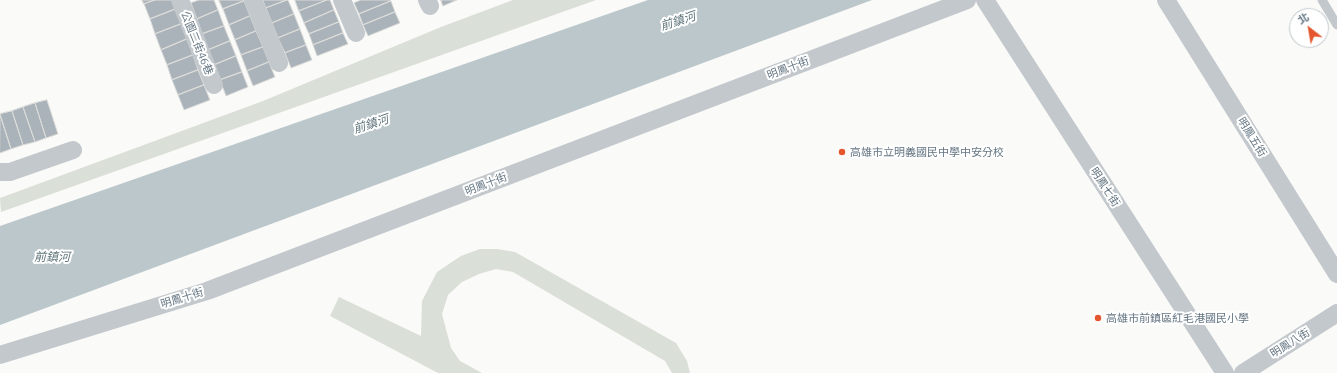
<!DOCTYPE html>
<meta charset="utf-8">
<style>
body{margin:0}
#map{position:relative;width:1337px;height:373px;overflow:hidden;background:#fafaf8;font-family:Ubuntu,"Noto Sans TC",sans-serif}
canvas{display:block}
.north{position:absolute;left:1289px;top:8px;width:40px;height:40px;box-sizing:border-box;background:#fff;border:1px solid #c1c8cd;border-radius:50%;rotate:329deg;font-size:11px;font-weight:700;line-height:16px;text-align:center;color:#657683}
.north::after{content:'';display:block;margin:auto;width:14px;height:18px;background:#e4572e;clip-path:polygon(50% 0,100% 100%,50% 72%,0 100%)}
</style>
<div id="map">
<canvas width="1337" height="373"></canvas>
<div class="north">北</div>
</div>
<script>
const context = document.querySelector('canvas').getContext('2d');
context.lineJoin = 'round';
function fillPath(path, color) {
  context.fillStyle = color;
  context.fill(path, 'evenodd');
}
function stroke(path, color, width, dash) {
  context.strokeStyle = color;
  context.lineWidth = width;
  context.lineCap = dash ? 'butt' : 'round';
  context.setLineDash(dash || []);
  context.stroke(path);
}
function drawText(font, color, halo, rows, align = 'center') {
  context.font = font + ' Ubuntu,"Noto Sans TC",sans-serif';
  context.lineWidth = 4;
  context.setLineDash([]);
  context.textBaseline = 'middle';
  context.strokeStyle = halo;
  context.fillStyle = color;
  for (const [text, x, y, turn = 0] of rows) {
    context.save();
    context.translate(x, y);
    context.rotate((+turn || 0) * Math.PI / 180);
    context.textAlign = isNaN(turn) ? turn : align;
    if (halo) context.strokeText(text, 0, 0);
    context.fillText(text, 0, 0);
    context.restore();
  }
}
const green = new Path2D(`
 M513 0H596L1 212 0 198 263 101 441 27Z
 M480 249H497L515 252 676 343 687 361 690 373H672L665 361 513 272 496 269 479 274 462 282 448 295 442 314 451 348 460 361 482 373H438L330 316 339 297 421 336 422 301 437 272 461 256Z`);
const water = new Path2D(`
 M648 0H872L0 325V226Z`);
const building = new Path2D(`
 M142 0H155L144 4Z
 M155 0H172L176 9 150 19 144 4Z
 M199 0H214L218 10 197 19 191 3Z
 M219 0H244V1L223 9Z
 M263 0H286L266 8Z
 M288 0 294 14 272 23 266 8Z
 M295 0H327L299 11Z
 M327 0H330L334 10 304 23 299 11Z
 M361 0H390L391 1 359 14 354 3Z
 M441 0H457L443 6Z
 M244 1 250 16 229 25 223 9Z
 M391 1 395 12 363 25 359 14Z
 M176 9 181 24 155 34 150 19Z
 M218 10 224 26 202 34 197 19Z
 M334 10 339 22 309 34 304 23Z
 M395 12 400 23 368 36 363 25Z
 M294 14 300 29 278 38 272 23Z
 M250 16 256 31 235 40 229 25Z
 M339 22 343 33 313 45 309 34Z
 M181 24 187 39 161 50 155 34Z
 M224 26 230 41 208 50 202 34Z
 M300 29 306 45 285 53 278 38Z
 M256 31 263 47 241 55 235 40Z
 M343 33 348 44 317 56 313 45Z
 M187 39 193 55 167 65 161 50Z
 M230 41 236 56 214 65 208 50Z
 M306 45 312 60 291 68 285 53Z
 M263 47 269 62 247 71 241 55Z
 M193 55 198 70 172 80 167 65Z
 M236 56 242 72 220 80 214 65Z
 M269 62 275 77 253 86 247 71Z
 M198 70 204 85 178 95 172 80Z
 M242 72 248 87 226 96 220 80Z
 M204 85 210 100 184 110 178 95Z
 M47 100 58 134 46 138 35 103Z
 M35 103 46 138 35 142 23 107Z
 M23 107 35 142 23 145 12 111Z
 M12 111 23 145 11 149 0 114Z
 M0 115 11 149 0 153Z`);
const lane = new Path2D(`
 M1322 0 1337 25`);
const street = new Path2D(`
 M180 0 214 85
 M253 0 279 63
 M342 0 356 33
 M427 0 430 6
 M985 0 1225 373
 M1166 0 1337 274
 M0 172H10L73 150
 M0 355 207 291 967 0
 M1243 373 1337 313`);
const markers = [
 [842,152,4,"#e4572e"],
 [1098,318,4,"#e4572e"]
];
const streetNames = [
 ["公園二街46巷",197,43,68],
 ["明鳳十街",788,68,-21],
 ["明鳳五街",1252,137,58],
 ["明鳳十街",486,184,-21],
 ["明鳳七街",1105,187,57],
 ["明鳳十街",182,298,-17],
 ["明鳳八街",1290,343,-32]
];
const poiNames = [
 ["高雄市立明義國民中學中安分校",850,152],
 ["高雄市前鎮區紅毛港國民小學",1106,318]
];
const waterNames = [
 ["前鎮河",678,21,-18],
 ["前鎮河",371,124,-18],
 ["前鎮河",52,257]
];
fillPath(green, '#dadfd7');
fillPath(water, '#bbc7cb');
fillPath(building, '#aab3b9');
stroke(building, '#dcdcda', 1);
stroke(lane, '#c3c8cc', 9);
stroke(street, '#c3c8cc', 18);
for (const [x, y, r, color] of markers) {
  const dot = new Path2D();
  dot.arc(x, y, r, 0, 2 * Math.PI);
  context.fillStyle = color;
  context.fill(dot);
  stroke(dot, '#fff', 1.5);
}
drawText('11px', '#657683', '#fff', streetNames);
drawText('11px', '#657683', '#fff', poiNames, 'left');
drawText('italic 12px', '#60757c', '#fff', waterNames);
</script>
